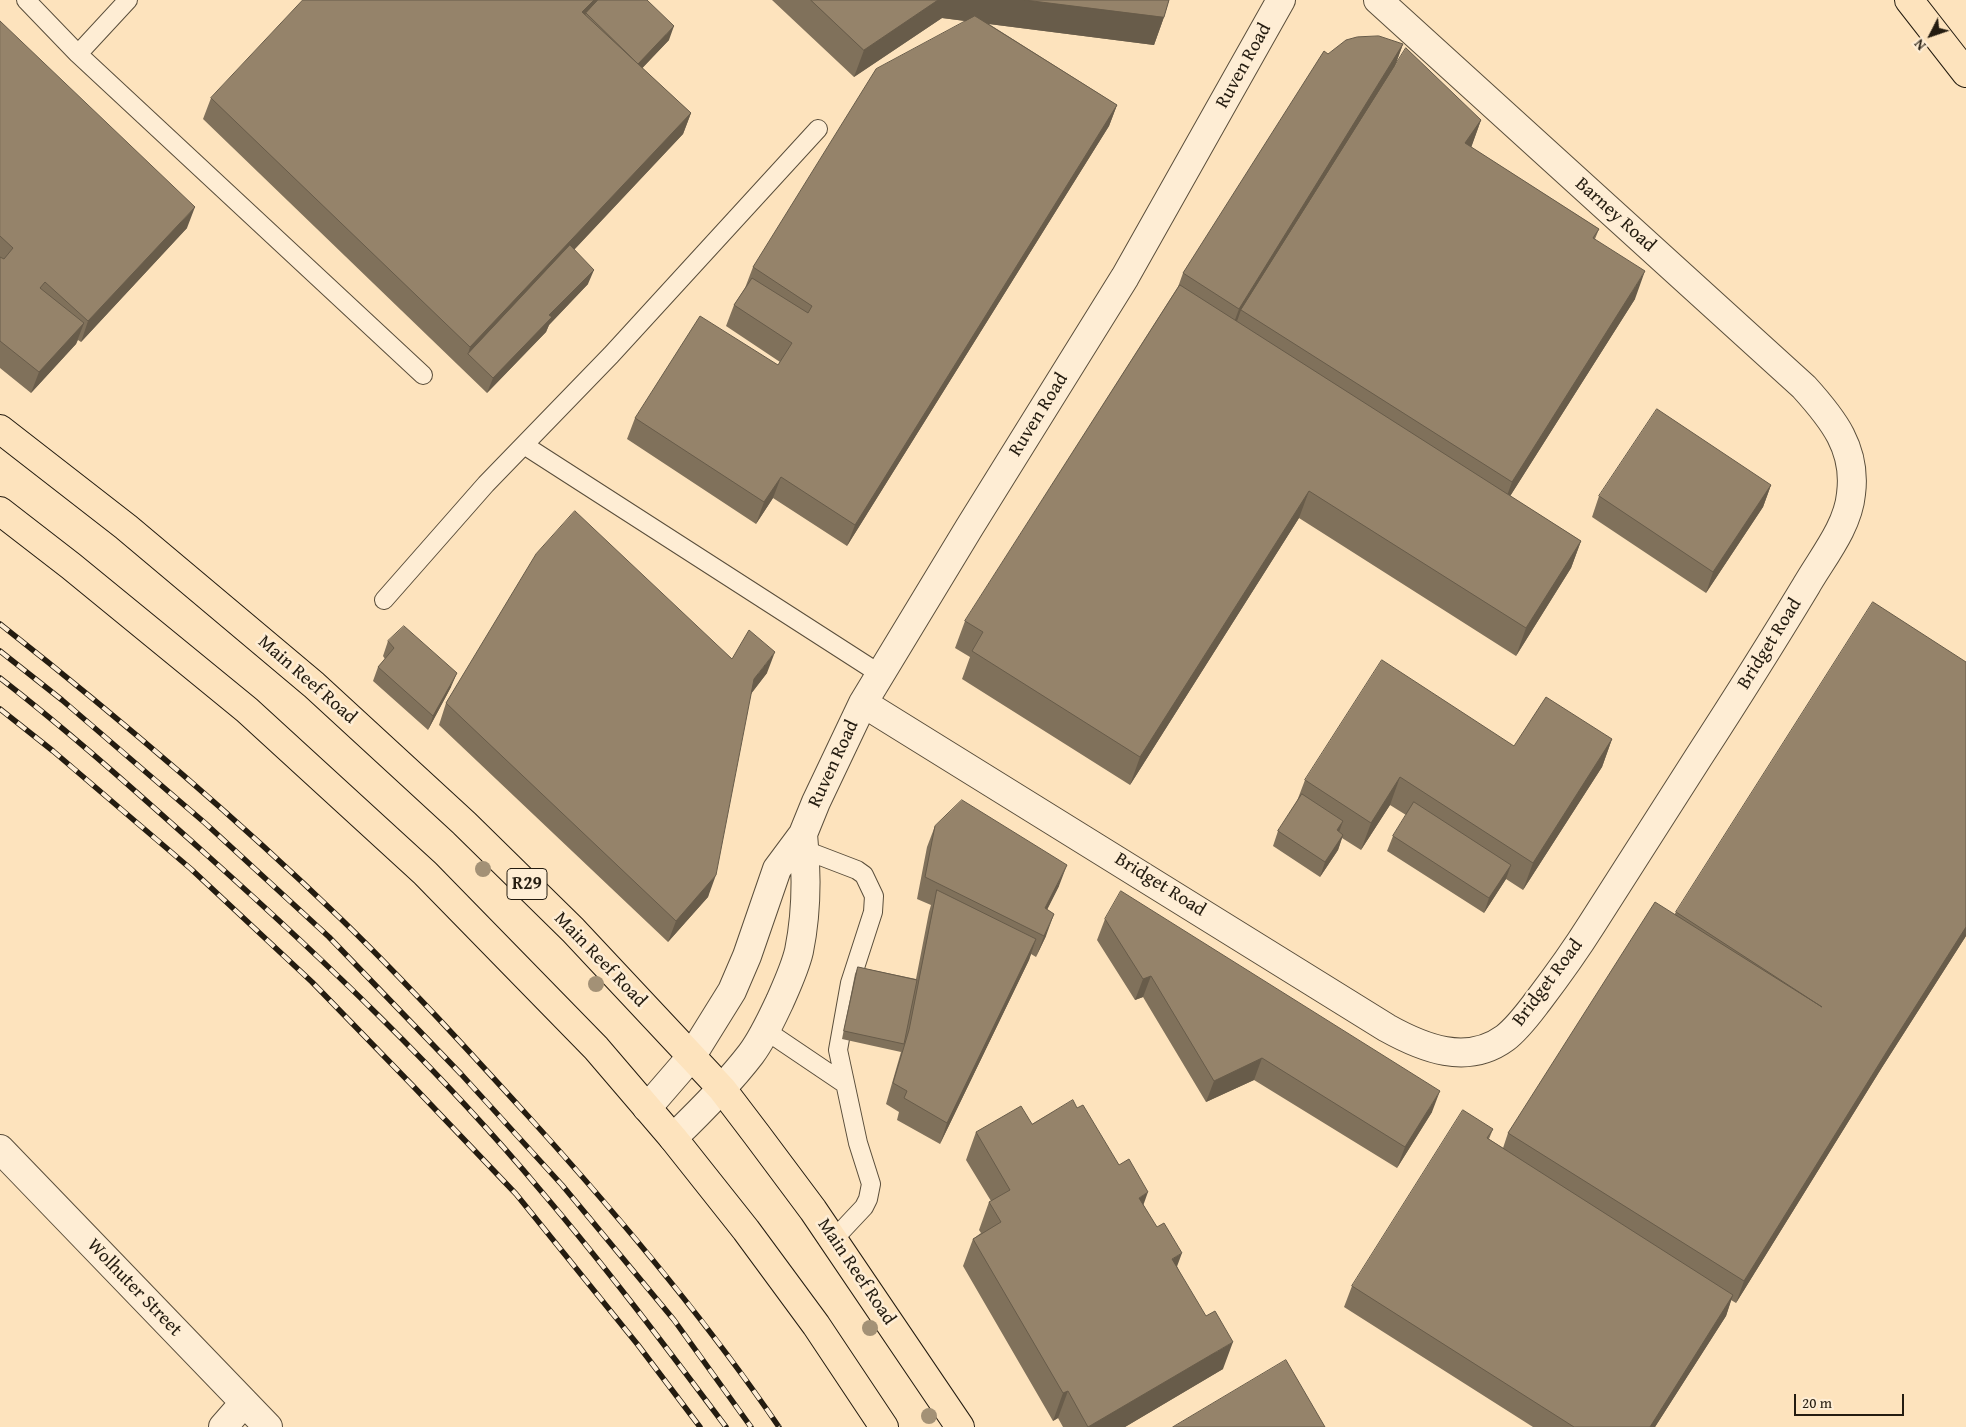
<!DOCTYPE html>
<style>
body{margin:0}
#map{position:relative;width:1966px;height:1427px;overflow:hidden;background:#fde3bd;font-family:"Gentium Book Plus",serif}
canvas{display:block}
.north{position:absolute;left:1906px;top:10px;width:50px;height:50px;-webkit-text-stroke:4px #feedd4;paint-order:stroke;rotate:229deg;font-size:14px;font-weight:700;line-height:20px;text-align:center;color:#241c10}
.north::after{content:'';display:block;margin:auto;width:18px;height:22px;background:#241c10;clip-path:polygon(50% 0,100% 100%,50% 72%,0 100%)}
.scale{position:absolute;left:1794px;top:1394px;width:110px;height:22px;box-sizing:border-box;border:2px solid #241c10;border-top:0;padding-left:6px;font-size:15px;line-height:18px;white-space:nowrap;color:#241c10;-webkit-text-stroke:4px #feedd4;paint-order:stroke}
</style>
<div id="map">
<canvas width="1966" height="1427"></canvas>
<div class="north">N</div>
<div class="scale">20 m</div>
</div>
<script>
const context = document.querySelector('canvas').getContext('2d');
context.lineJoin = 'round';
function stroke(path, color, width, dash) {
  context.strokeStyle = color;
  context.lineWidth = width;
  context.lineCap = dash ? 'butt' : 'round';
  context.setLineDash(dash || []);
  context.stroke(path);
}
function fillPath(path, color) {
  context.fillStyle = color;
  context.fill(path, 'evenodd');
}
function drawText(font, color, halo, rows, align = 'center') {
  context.font = font + ' "Gentium Book Plus",serif';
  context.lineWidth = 5;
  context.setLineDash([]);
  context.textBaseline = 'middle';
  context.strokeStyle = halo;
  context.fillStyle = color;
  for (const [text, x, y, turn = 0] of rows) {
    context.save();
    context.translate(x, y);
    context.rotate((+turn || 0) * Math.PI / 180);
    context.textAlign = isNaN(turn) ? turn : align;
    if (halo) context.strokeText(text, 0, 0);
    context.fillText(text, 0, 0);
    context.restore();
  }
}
const lane = new Path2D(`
 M26 0 78 54 423 375
 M78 54 128 0
 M524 445 880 674
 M384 600 486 484 611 355 818 129
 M797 847 857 870 864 875 874 896 873 912 850 983 838 1050 858 1143 871 1184 868 1199 864 1207 833 1240
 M765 1030 845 1084`);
const street = new Path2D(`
 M863 703 1387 1028C1423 1048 1467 1066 1505 1038 1518 1028 1528 1014 1538 1001 1557 976 1575 951 1592 924 1627 869 1663 813 1698 758 1735 701 1771 644 1806 586 1822 558 1848 527 1851 494 1857 449 1833 419 1804 387L1378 0
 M647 1108 691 1057 732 991 747 956 777 869 803 834 816 802 863 703 969 528 1125 277 1281 0
 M673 1138C701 1111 728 1084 751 1054 763 1038 772 1018 780 1001 787 985 795 968 799 951 807 912 807 873 803 834
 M0 1149 268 1427
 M223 1427 244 1403`);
const primary = new Path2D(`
 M0 429 126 527 314 685 464 823 573 930 722 1089 757 1135 813 1210 960 1427
 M0 511 71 566 247 710 425 873 596 1048 673 1138 746 1230 816 1325 884 1427`);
const highway = new Path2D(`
 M1909 0 1966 73`);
const rail = new Path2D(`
 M0 624C118 717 233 815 341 919 406 982 467 1049 528 1116 617 1214 704 1317 779 1427
 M0 651 62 700 205 823 329 937 461 1074 562 1185 674 1320 751 1427
 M0 678C72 734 140 795 208 856 325 961 440 1070 541 1191 606 1267 666 1347 726 1427
 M0 709 53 751 191 869 312 982 413 1086 516 1194 638 1345 700 1427`);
const trees = [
 [483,869],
 [596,984],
 [870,1328],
 [929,1416]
];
const wall = new Path2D(`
 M303 0H647L669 40 642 68 691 113 683 134 574 250 588 284 549 325 546 332 487 393 203 119 211 98Z
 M772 0H1169L1164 17 1154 45 989 24 1117 105 1109 126 847 546 773 498 756 524 627 439 635 418 778 365 780 362 726 326 734 305 745 288 753 267 965 21 942 18 854 77Z
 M0 21 187 228 81 342 78 340 76 344 31 393 0 368Z
 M1403 44 1395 66 1481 120 1471 147 1599 229 1595 239 1635 299 1510 496 1581 541 1571 568 1516 656 1299 518 1130 785 962 679 970 657 955 648 965 621 1178 287 1183 273 1328 54Z
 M1771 485 1763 507 1706 593 1592 517 1599 496Z
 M388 641 451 687 428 730 373 681 378 667 385 659 383 656Z
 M1966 662V936L1881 1069 1736 1303 1731 1300 1726 1316 1655 1427H1533L1344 1307 1352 1286 1493 1129 1489 1139 1503 1148 1508 1133 1674 915 1676 912Z
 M767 673 751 694 708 897 668 942 439 725 446 703Z
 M1612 739 1602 767 1523 890 1506 879 1484 913 1387 851 1393 836 1406 815 1390 805 1361 850 1342 838 1338 850 1320 877 1273 846 1278 831 1297 801 1305 780 1514 746Z
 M935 826 1059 886 1047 910 1046 936 1036 957 1031 954 1029 960 940 1144 897 1120 899 1112 886 1104 901 1052 842 1039 855 974 858 967 916 979 929 912 931 905 917 899 927 847Z
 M1105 919 1432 1112 1397 1168 1254 1080 1206 1102 1143 997 1135 1000 1097 940Z
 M1077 1108 1119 1165 1143 1204 1177 1266 1223 1369 1125 1427H1063L1058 1418 1053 1421 963 1266 973 1239 981 1233 979 1230 989 1202 991 1201 966 1160 976 1132 1032 1124Z`);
const shadedWall = new Path2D(`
 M594 0H607L586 13 581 27 582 12Z
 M938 0H1025L1164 17 1154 45 942 18 854 77 864 50Z
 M674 26 669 40 633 78 638 64Z
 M1403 44 1393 71 1241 310 1236 324 1229 336 1239 309Z
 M1117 105 1109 126 847 546 855 525Z
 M691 113 683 134 472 358 468 354 470 347Z
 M1481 120 1471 148 1465 143Z
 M195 207 187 228 81 342 88 321Z
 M594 270 588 284 549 325 546 332 487 393 493 378 549 315Z
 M1645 271 1635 299 1502 509 1512 482Z
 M84 323 76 344 31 393 39 372Z
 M781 477 773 498 756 524 764 502Z
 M1771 485 1763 507 1706 593 1713 572Z
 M1309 491 1299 518 1130 785 1140 757Z
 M1581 541 1571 568 1516 656 1526 628Z
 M775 652 767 673 746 700 754 679Z
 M457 673 451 687 428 730 433 716Z
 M1612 739 1602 767 1523 890 1533 863Z
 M1400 777 1390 805 1361 850 1371 823Z
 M1343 821 1338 835 1337 830Z
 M1343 835 1338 850 1320 877 1325 862Z
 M1067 865 1059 886 1037 929 1045 908Z
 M1511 865 1506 879 1484 913 1489 898Z
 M716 875 708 897 668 942 676 921Z
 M1054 914 1046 936 1036 957 1044 936Z
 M1966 927V936L1881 1069 1736 1303 1744 1281 1889 1048Z
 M1036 939 1029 960 940 1144 947 1123Z
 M1151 976 1143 997 1135 1000 1143 979Z
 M1262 1058 1254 1080 1206 1102 1214 1081Z
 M1440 1091 1432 1112 1397 1168 1405 1147Z
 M1148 1192 1138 1220 1139 1198Z
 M1182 1253 1172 1280V1259Z
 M1733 1295 1726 1316 1655 1427H1650Z
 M1233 1342 1223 1369 1125 1427H1088Z
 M1068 1391 1058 1418 1053 1421 1063 1393Z`);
const building = new Path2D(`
 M303 0H594L582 12 691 113 470 347 211 98Z
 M598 0H647L674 26 638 64 586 13Z
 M811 0H938L864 50Z
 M1025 0H1169L1164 17Z
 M975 16 1117 105 855 525 781 477 764 502 635 418 700 316 778 365 792 343 734 305 752 278 808 313 812 306 753 267 876 69Z
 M0 21 195 207 88 321 45 282 40 288 84 323 39 372 0 341V257L4 259 13 248 0 236Z
 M1379 36 1403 44 1239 309 1183 273 1324 51 1328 54 1346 40 1357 37Z
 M1406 48 1481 120 1465 143 1599 229 1593 238 1645 271 1512 482 1241 310Z
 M570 245 594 270 549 315 552 317 493 378 468 354Z
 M1180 285 1581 541 1526 628 1309 491 1140 757 972 651 983 632 965 621Z
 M1657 409 1771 485 1713 572 1599 496Z
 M575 511 732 659 749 630 775 652 754 679 716 875 676 921 446 703 536 554Z
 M1873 602 1966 662V927L1889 1048 1744 1281 1508 1133 1655 902 1822 1007 1676 912Z
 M404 626 457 673 433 716 378 667 394 648 388 641Z
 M1382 660 1514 746 1546 697 1612 739 1533 863 1400 777 1371 823 1305 780Z
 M1302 794 1343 821 1337 830 1343 835 1325 862 1278 831Z
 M962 800 1067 865 1045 908 1054 914 1044 936 925 877 935 826Z
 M1414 802 1511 865 1489 898 1393 836Z
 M937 890 1036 939 947 1123 904 1098 907 1091 893 1083 909 1030Z
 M1121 891 1440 1091 1405 1147 1262 1058 1214 1081 1151 976 1143 979 1105 919Z
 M858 967 917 980 904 1044 844 1031Z
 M1073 1100 1077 1108 1083 1105 1119 1165 1129 1159 1148 1192 1139 1198 1157 1227 1164 1223 1182 1253 1172 1259 1206 1316 1215 1311 1233 1342 1088 1427 1068 1391 1063 1393 973 1239 1001 1222 989 1202 1010 1190 976 1132 1021 1106 1032 1124Z
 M1463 1110 1493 1129 1487 1138 1733 1295 1650 1427H1574L1352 1286Z
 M1286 1360 1325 1427H1173Z`);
const shields = [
 [527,884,40]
];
const shieldNames = [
 ["R29",527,884]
];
const streetNames = [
 ["Ruven Road",1244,66,-61],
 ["Barney Road",1615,215,42],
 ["Ruven Road",1039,415,-58],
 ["Bridget Road",1770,644,-58],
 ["Main Reef Road",307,680,41],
 ["Ruven Road",834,764,-65],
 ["Bridget Road",1160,885,32],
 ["Main Reef Road",600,960,46],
 ["Bridget Road",1548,983,-53],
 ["Main Reef Road",856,1272,56],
 ["Wolhuter Street",134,1288,46]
];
stroke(lane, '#5a4e3b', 20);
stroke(street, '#5a4e3b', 30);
stroke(primary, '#241c10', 30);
stroke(highway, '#241c10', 30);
stroke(lane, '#feedd4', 18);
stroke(street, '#feedd4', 28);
stroke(primary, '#fde3bd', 28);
stroke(highway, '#fde3bd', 28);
stroke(rail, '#241c10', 5.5);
stroke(rail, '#feedd4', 4, [11]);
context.fillStyle = '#a39176';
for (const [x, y] of trees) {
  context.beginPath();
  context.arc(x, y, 8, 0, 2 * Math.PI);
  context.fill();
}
fillPath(wall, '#80715b');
fillPath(shadedWall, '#685c4a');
fillPath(building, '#95836a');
stroke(building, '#685c4a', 1);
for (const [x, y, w] of shields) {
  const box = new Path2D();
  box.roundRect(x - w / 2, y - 15.5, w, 31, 4);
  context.fillStyle = '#feedd4';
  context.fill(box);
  stroke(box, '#241c10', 1);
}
drawText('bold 18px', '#241c10', null, shieldNames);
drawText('19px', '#241c10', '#feedd4', streetNames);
</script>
